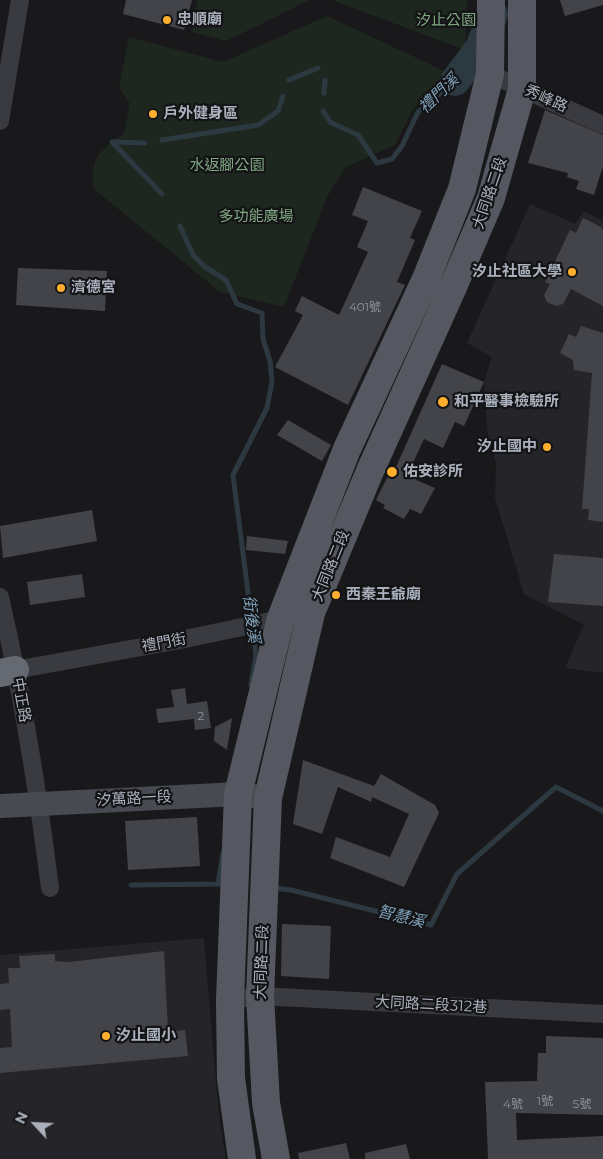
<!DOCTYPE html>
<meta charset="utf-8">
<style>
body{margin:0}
#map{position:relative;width:603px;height:1159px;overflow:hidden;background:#19191b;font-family:Montserrat,sans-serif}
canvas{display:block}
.north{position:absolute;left:10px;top:1099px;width:50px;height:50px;-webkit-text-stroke:4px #141417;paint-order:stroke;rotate:295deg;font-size:14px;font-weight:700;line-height:20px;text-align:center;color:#aab1bc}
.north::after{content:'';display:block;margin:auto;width:18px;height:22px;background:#aab1bc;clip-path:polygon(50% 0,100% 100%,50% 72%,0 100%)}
</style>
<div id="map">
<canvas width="603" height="1159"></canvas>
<div class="north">N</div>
</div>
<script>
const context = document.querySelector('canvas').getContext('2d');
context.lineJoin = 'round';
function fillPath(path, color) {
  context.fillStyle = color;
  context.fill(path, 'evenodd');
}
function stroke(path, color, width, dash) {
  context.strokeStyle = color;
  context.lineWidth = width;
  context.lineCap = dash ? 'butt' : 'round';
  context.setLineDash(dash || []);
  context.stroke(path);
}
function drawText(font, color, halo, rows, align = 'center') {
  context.font = font + ' Montserrat,"Noto Sans TC",sans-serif';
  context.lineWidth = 4.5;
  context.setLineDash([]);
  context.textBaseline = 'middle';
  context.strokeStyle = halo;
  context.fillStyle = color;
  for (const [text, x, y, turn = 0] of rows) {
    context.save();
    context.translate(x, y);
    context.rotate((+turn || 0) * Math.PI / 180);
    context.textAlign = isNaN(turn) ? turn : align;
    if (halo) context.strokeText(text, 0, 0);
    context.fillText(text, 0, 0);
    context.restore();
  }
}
const built = new Path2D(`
 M530 204 575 224 584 211 603 221V673L565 668 584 625 524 594 495 498 496 463 487 430 484 381 492 357 467 343Z
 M204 938 219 1117 226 1159H0V955Z`);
const green = new Path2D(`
 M198 0H310L226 41 191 32Z
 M332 0H467L465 50Z
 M327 16 451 74 413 109 395 145 346 167 327 197 284 307 220 292 94 189C89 158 100 151 124 133L130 104 119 87 129 37 223 62Z`);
const stream = new Path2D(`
 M289 80 318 68
 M324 93 325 80
 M323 111 330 122 358 135 377 163 392 159 402 146 418 112 455 81
 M162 140 258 125 278 111 283 96
 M112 142 162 194
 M113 142 145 143
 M180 226 193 255 205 267 226 280 237 304 262 313 263 339 270 361 272 382 267 408 233 475 256 655 251 685
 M218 884 223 853
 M131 885 220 884
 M273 888 291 890 431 925 457 874 556 787 603 811`);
const river = new Path2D(`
 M455 81 480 48 493 14`);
const building = new Path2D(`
 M126 0H192L184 30 123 14Z
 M560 0H603V5L565 16Z
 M545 110 603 135V166L594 195 576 189 579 181 567 177 568 173 528 163Z
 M363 187 422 211 410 238 415 240 397 282 405 285 348 405 275 367 303 315 295 311 302 296 339 315 368 252 357 247 368 221 352 215Z
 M583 218 601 227 603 231V306L571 289 563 304 556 306 547 302 544 295 550 284 545 282 570 230 576 233Z
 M18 268 107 271 105 311 16 305Z
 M581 326 603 333V522L588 520 589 509H582L592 373 574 370 573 360 560 353 569 334 576 337Z
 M442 364 484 382 464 426 455 422 443 448 424 439 411 467 422 472 416 480 435 488 421 514 410 509 404 519 383 508 385 505 376 500 393 466 396 467Z
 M288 420 331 445 322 461 277 435Z
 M92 510 97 541 3 558 0 526Z
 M247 536 288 541 285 554 246 550Z
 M554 554 603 558V606L548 602Z
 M82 574 85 597 30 605 27 582Z
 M185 688 187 704 207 701 211 728 195 730 194 719 158 723 156 709 174 707 171 690Z
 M232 718 227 750 214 741 215 727Z
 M303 760 374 786 381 774 435 805 439 813 404 887 330 858 336 837 390 857 409 814 372 797 371 802 338 787 322 834 293 824Z
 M197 817 200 866 128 870 125 821Z
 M282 924 331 926 329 979 281 976Z
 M164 951 168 1032 185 1030 188 1056 0 1073V1048L12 1047 10 1009 0 1010V984L9 983 8 968H20L19 956 55 954V961L69 962Z
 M546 1036 603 1038V1115L516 1113 517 1140 603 1136V1159H488L485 1082 537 1081 538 1053H546Z
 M346 1143 350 1159H299L298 1153Z
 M406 1144 410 1159H365V1153Z`);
const street = new Path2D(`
 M490 74 603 125
 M0 121 20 0
 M0 597C22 693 38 791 50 888
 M15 670 180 640 290 617
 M230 1000 260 996 603 1014`);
const secondary = new Path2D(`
 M0 806 238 794 268 798`);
const primary = new Path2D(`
 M242 1159 231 1078 230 1000 238 794 281 618 347 449 426 279 462 189 490 74 491 0
 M276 1159 266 1103 260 996 268 798 311 613 370 471 453 287 491 198 522 89V0`);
const highway = new Path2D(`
 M0 673 15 670`);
const markers = [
 [167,20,5,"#ffaf2d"],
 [153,114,5,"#ffaf2d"],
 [572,272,5,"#ffaf2d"],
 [61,288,5,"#ffaf2d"],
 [443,402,6,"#ffaf2d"],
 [547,447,5,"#ffaf2d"],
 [392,472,6,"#ffaf2d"],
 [336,595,5,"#ffaf2d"],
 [106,1036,5,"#ffaf2d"]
];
const numberNames = [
 ["401號",365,307],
 ["2",201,716],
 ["1號",545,1101],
 ["4號",513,1104],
 ["5號",582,1104]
];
const poiNames = [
 ["忠順廟",177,20],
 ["戶外健身區",163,114],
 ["汐止社區大學",562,272,"right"],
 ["濟德宮",71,288],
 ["和平醫事檢驗所",454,402],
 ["汐止國中",537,447,"right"],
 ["佑安診所",403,472],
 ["西秦王爺廟",346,595],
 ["汐止國小",116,1036]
];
const parkNames = [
 ["汐止公園",446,21],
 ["水返腳公園",227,166],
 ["多功能廣場",256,217]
];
const streetNames = [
 ["秀峰路",546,99,24],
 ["大同路二段",490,193,-71],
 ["大同路二段",331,566,-68],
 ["禮門街",164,643,-11],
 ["中正路",21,700,80],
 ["汐萬路一段",134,799,-3],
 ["大同路二段",262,962,-88],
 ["大同路二段312巷",431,1005,3]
];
const waterNames = [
 ["禮門溪",439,94,-44],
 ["街後溪",251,619,83],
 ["智慧溪",401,917,14]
];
fillPath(built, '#252529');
fillPath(green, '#1e271f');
stroke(stream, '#2d3941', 5);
stroke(river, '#2d3941', 30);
fillPath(building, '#434449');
stroke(street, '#3a3b41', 18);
stroke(secondary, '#474a51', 24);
stroke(primary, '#555860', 28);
stroke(highway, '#656972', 28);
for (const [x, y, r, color] of markers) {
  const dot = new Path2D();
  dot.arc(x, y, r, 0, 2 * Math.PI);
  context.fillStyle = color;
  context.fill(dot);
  stroke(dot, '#141417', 2);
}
drawText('12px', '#90969f', null, numberNames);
drawText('bold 15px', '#aab1bc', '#141417', poiNames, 'left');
drawText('15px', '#80a881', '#141417', parkNames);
drawText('15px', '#aab1bc', '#141417', streetNames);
drawText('italic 16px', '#7fa1b9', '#141417', waterNames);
</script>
